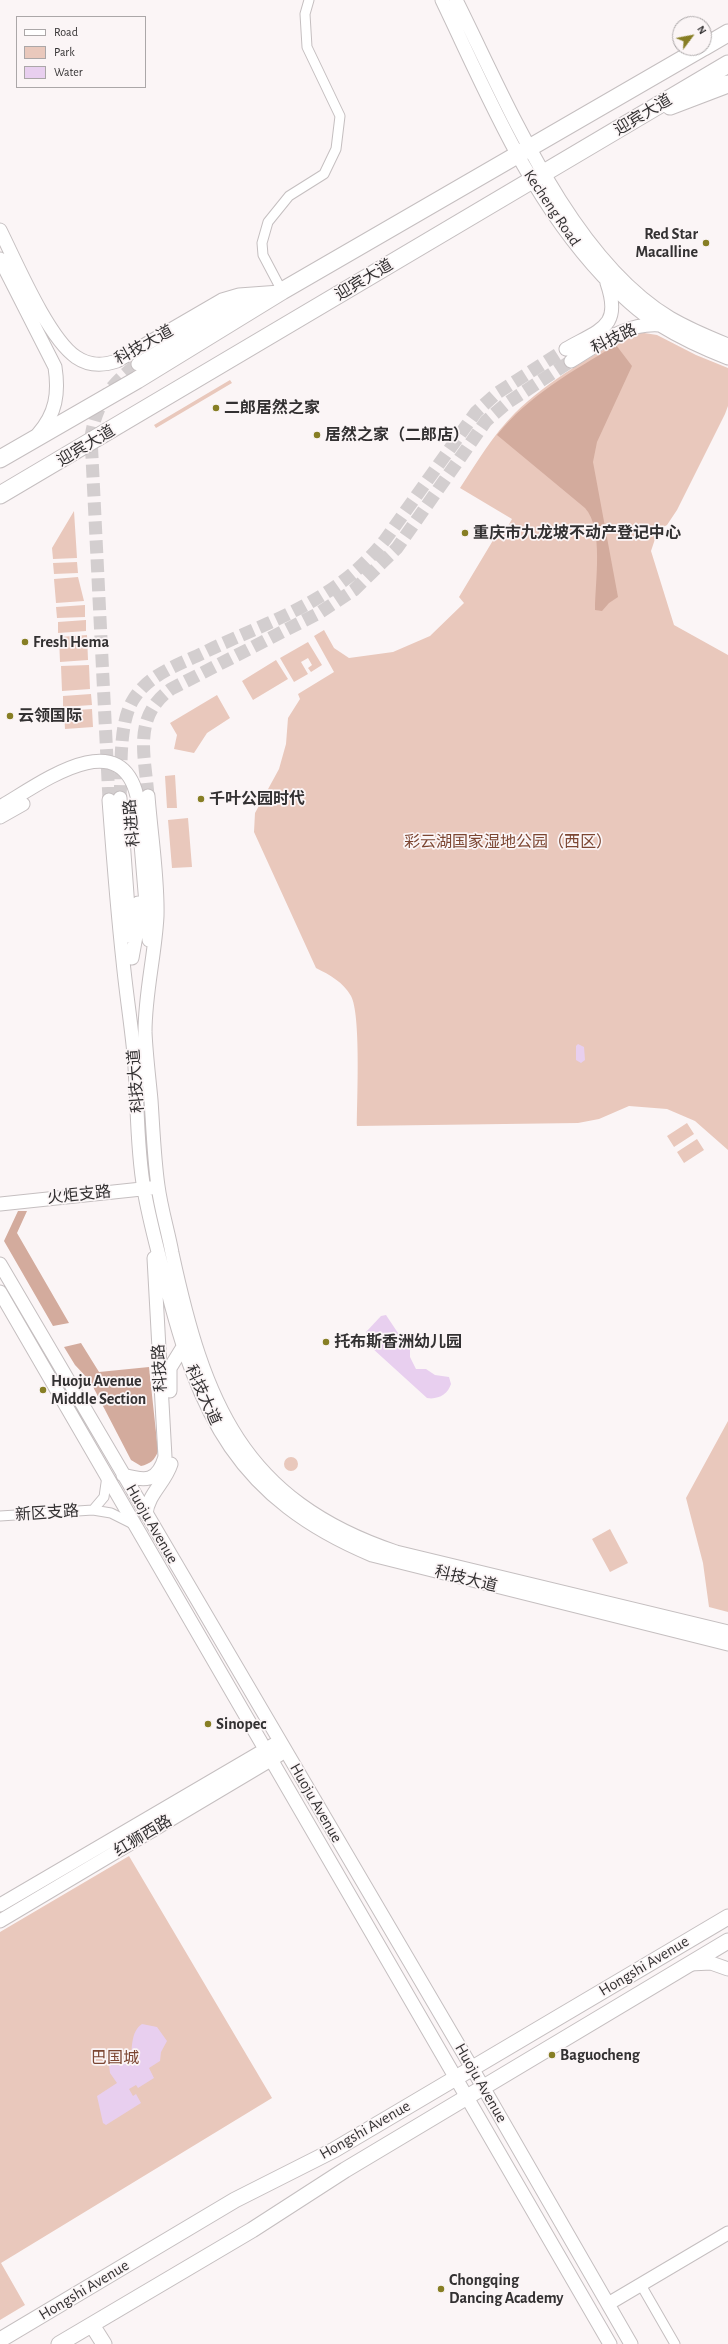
<!DOCTYPE html>
<meta charset="utf-8">
<style>
body{margin:0}
#map{position:relative;width:728px;height:2344px;overflow:hidden;background:#fbf5f6;font-family:"Alegreya Sans",sans-serif}
canvas{display:block}
.legend{position:absolute;left:16px;top:16px;width:130px;height:72px;box-sizing:border-box;background:#fbf5f6;border:1px solid #aba7a8;margin:0;padding:5px 7px;list-style:none;font-size:12px;color:#333132}
.legend li{display:flex;align-items:center;gap:8px;height:20px}
.legend b{width:20px;border:1px solid #aba7a8}
.north{position:absolute;left:672px;top:16px;width:40px;height:40px;box-sizing:border-box;background:#fbf5f6;border:1px solid #aba7a8;border-radius:50%;rotate:58deg;font-size:11px;font-weight:700;line-height:16px;text-align:center;color:#333132}
.north::after{content:'';display:block;margin:auto;width:14px;height:18px;background:#877e24;clip-path:polygon(50% 0,100% 100%,50% 72%,0 100%)}
</style>
<div id="map">
<canvas width="728" height="2344"></canvas>
<ul class="legend">
<li><b style="height:5px;background:#fff"></b>Road</li>
<li><b style="height:11px;background:#e9c8bc"></b>Park</li>
<li><b style="height:11px;background:#e8cfef"></b>Water</li>
</ul>
<div class="north">N</div>
</div>
<script>
const context = document.querySelector('canvas').getContext('2d');
context.lineJoin = 'round';
function fillPath(path, color) {
  context.fillStyle = color;
  context.fill(path, 'evenodd');
}
function stroke(path, color, width, dash) {
  context.strokeStyle = color;
  context.lineWidth = width;
  context.lineCap = dash ? 'butt' : 'round';
  context.setLineDash(dash || []);
  context.stroke(path);
}
function drawText(font, color, halo, rows, align = 'center') {
  context.font = font + ' "Alegreya Sans","Noto Sans SC",sans-serif';
  context.lineWidth = 3.5;
  context.setLineDash([]);
  context.textBaseline = 'middle';
  context.strokeStyle = halo;
  context.fillStyle = color;
  for (const [text, x, y, turn = 0] of rows) {
    context.save();
    context.translate(x, y);
    context.rotate((+turn || 0) * Math.PI / 180);
    context.textAlign = isNaN(turn) ? turn : align;
    if (halo) context.strokeText(text, 0, 0);
    context.fillText(text, 0, 0);
    context.restore();
  }
}
const green = new Path2D(`
 M638 332 657 335 696 355 728 368V406L725 414 677 510 667 525 658 530 651 551 674 625 728 655V1150L695 1121 667 1109 629 1106 599 1119 578 1123 357 1126C357 1100 361 1014 351 996 343 982 330 975 316 968L254 832 255 813 279 769 286 744 288 718 300 699 298 694 334 672 314 636 324 630 334 648 349 658 393 652 430 636 464 603 459 597 501 527 506 530 512 519 460 488C477 462 493 435 515 413 546 382 598 351 638 332Z
 M230 380 232 383 156 428 154 425Z
 M74 511 77 558 53 559 52 548Z
 M77 562 78 573 54 574 53 563Z
 M78 577 84 601 56 603 54 579Z
 M85 605V617L57 618 56 607Z
 M86 620V631L58 633V622Z
 M87 635 88 660 60 662 59 637Z
 M308 642 322 665 311 672 308 668 312 665 308 658 301 662 308 674 294 682 280 658Z
 M276 660 288 679 253 700 242 681Z
 M89 665 90 689 62 691 61 666Z
 M91 694 92 705 63 707V696Z
 M217 695 230 718 207 733 194 753 174 749 177 735 170 723Z
 M92 709 93 727 65 729 64 711Z
 M175 775 177 808H167L165 776Z
 M188 818 192 867 172 868 168 820Z
 M687 1123 694 1134 674 1147 667 1136Z
 M697 1139 704 1150 684 1163 677 1152Z
 M728 1421V1612L709 1607 703 1563 686 1498Z
 M284 1464a7 7 0 1 1 14 0a7 7 0 1 1-14 0Z
 M610 1529 628 1563 610 1572 592 1539Z
 M129 1856 272 2098 1 2263 25 2305 0 2320V1932Z`);
const forest = new Path2D(`
 M616 345 632 366 597 442 593 462 618 597 609 603 602 611 595 610C595 582 604 529 585 508L497 435C529 395 573 371 616 345Z
 M18 1211H27L17 1233 69 1323 53 1326 4 1241Z
 M81 1343 99 1372 149 1367 158 1451C155 1460 150 1464 141 1466L131 1460 90 1381 75 1365 64 1347Z`);
const water = new Path2D(`
 M578 1044 584 1047 585 1060 581 1063 576 1060V1046Z
 M386 1315 398 1333 410 1337V1357L416 1369H426L435 1375 449 1377 451 1384C448 1394 438 1400 427 1398L372 1348 366 1332 381 1316Z
 M142 2024 157 2027 167 2041 161 2052 160 2061 149 2068 154 2078 138 2088 136 2085 129 2089 133 2096 136 2094 141 2103 106 2125 103 2123 97 2096 117 2083 110 2073 109 2065 114 2057 122 2062 131 2060C132 2048 131 2031 142 2024Z`);
const secondaryTunnel = new Path2D(`
 M148 796C145 755 132 717 171 689L319 613 354 590 397 548 486 421 507 403 571 361
 M120 798C122 769 118 725 133 700 148 674 181 664 207 651 242 634 280 620 314 600 341 585 365 565 385 540L476 412 497 393 566 349
 M109 800 91 437C96 404 111 383 138 364`);
const street = new Path2D(`
 M282 291 263 255 262 243 268 222 289 196 324 174 336 149 340 116 307 47 305 14 309 0
 M107 1476 104 1497 93 1510 111 1513 133 1524
 M0 1516 93 1510
 M641 2285 675 2344`);
const secondary = new Path2D(`
 M442 0C488 96 529 197 603 276 620 294 638 312 660 325 681 338 705 349 728 358
 M456 0C507 102 569 257 670 318 689 329 708 337 728 345
 M0 230C16 262 48 338 76 357 89 366 102 366 117 361L222 300 239 295 280 292
 M0 259 55 367C59 393 56 414 38 434
 M566 349C601 329 622 327 607 283
 M571 361C599 344 625 323 659 325
 M138 364 255 295
 M148 796C151 836 158 877 157 916 155 955 145 993 145 1032 146 1055 149 1078 151 1100 153 1129 154 1158 158 1186 161 1209 168 1231 172 1253 204 1401 241 1500 396 1552L728 1632
 M120 798 130 936
 M109 800C113 853 117 907 123 961 126 992 131 1023 134 1054 138 1098 136 1145 144 1189 149 1220 158 1250 165 1280 198 1415 238 1499 372 1555L728 1644
 M0 807C37 786 119 722 137 796L149 940
 M0 817 23 804
 M132 958 138 925V903
 M0 1204 151 1188
 M0 1264 472 2068 631 2344
 M0 1292 610 2344
 M170 1391V1368L186 1342
 M123 1475C145 1481 157 1483 165 1457L154 1258
 M146 1514C148 1494 165 1483 171 1464
 M0 1905 273 1745
 M0 1921 279 1755
 M690 1964 711 1963 728 1969
 M608 2304 728 2233`);
const primary = new Path2D(`
 M92 2325 104 2344
 M0 2340 235 2200 334 2150 728 1917
 M59 2344 252 2230 345 2170 728 1941`);
const highway = new Path2D(`
 M704 47 728 33
 M670 106 728 84
 M0 459 137 380 282 291 702 48
 M0 495 728 64`);
const markers = [
 [706,243,4,"#877e24"],
 [216,408,4,"#877e24"],
 [317,435,4,"#877e24"],
 [465,533,4,"#877e24"],
 [25,642,4,"#877e24"],
 [10,716,4,"#877e24"],
 [201,799,4,"#877e24"],
 [326,1342,4,"#877e24"],
 [43,1390,4,"#877e24"],
 [208,1724,4,"#877e24"],
 [552,2055,4,"#877e24"],
 [441,2289,4,"#877e24"]
];
const streetNames = [
 ["迎宾大道",643,115,-31],
 ["Kecheng Road",552,208,56],
 ["迎宾大道",364,280,-31],
 ["科技路",614,339,-26],
 ["科技大道",144,345,-29],
 ["迎宾大道",86,446,-31],
 ["科进路",132,823,-95],
 ["科技大道",136,1081,-94],
 ["火炬支路",79,1195,-6],
 ["科技路",160,1368,-93],
 ["科技大道",203,1395,66],
 ["新区支路",47,1513,-4],
 ["Huoju Avenue",152,1524,60],
 ["科技大道",466,1579,14],
 ["Huoju Avenue",316,1803,60],
 ["红狮西路",143,1836,-31],
 ["Hongshi Avenue",644,1966,-31],
 ["Huoju Avenue",481,2083,60],
 ["Hongshi Avenue",365,2130,-30],
 ["Hongshi Avenue",84,2290,-31]
];
const poiNames = [
 ["Red Star",698,234,"right"],
 ["Macalline",698,252,"right"],
 ["二郎居然之家",224,408],
 ["居然之家（二郎店）",325,435],
 ["重庆市九龙坡不动产登记中心",473,533],
 ["Fresh Hema",33,642],
 ["云领国际",18,716],
 ["千叶公园时代",209,799],
 ["托布斯香洲幼儿园",334,1342],
 ["Huoju Avenue",51,1381],
 ["Middle Section",51,1399],
 ["Sinopec",216,1724],
 ["Baguocheng",560,2055],
 ["Chongqing",449,2280],
 ["Dancing Academy",449,2298]
];
const parkNames = [
 ["彩云湖国家湿地公园（西区）",508,842],
 ["巴国城",115,2058]
];
fillPath(green, '#e9c8bc');
fillPath(forest, '#d3ab9d');
fillPath(water, '#e8cfef');
stroke(secondaryTunnel, '#d3cecf', 13, [13, 6]);
stroke(street, '#c5bfc0', 11);
stroke(secondary, '#c5bfc0', 15);
stroke(primary, '#c5bfc0', 17);
stroke(highway, '#c5bfc0', 19);
stroke(street, '#fff', 9);
stroke(secondary, '#fff', 13);
stroke(primary, '#fff', 15);
stroke(highway, '#fff', 17);
for (const [x, y, r, color] of markers) {
  const dot = new Path2D();
  dot.arc(x, y, r, 0, 2 * Math.PI);
  context.fillStyle = color;
  context.fill(dot);
  stroke(dot, '#fbf5f6', 1.5);
}
drawText('16px', '#333132', '#fbf5f6', streetNames);
drawText('bold 16px', '#333132', '#fbf5f6', poiNames, 'left');
drawText('16px', '#7c4632', '#fbf5f6', parkNames);
</script>
